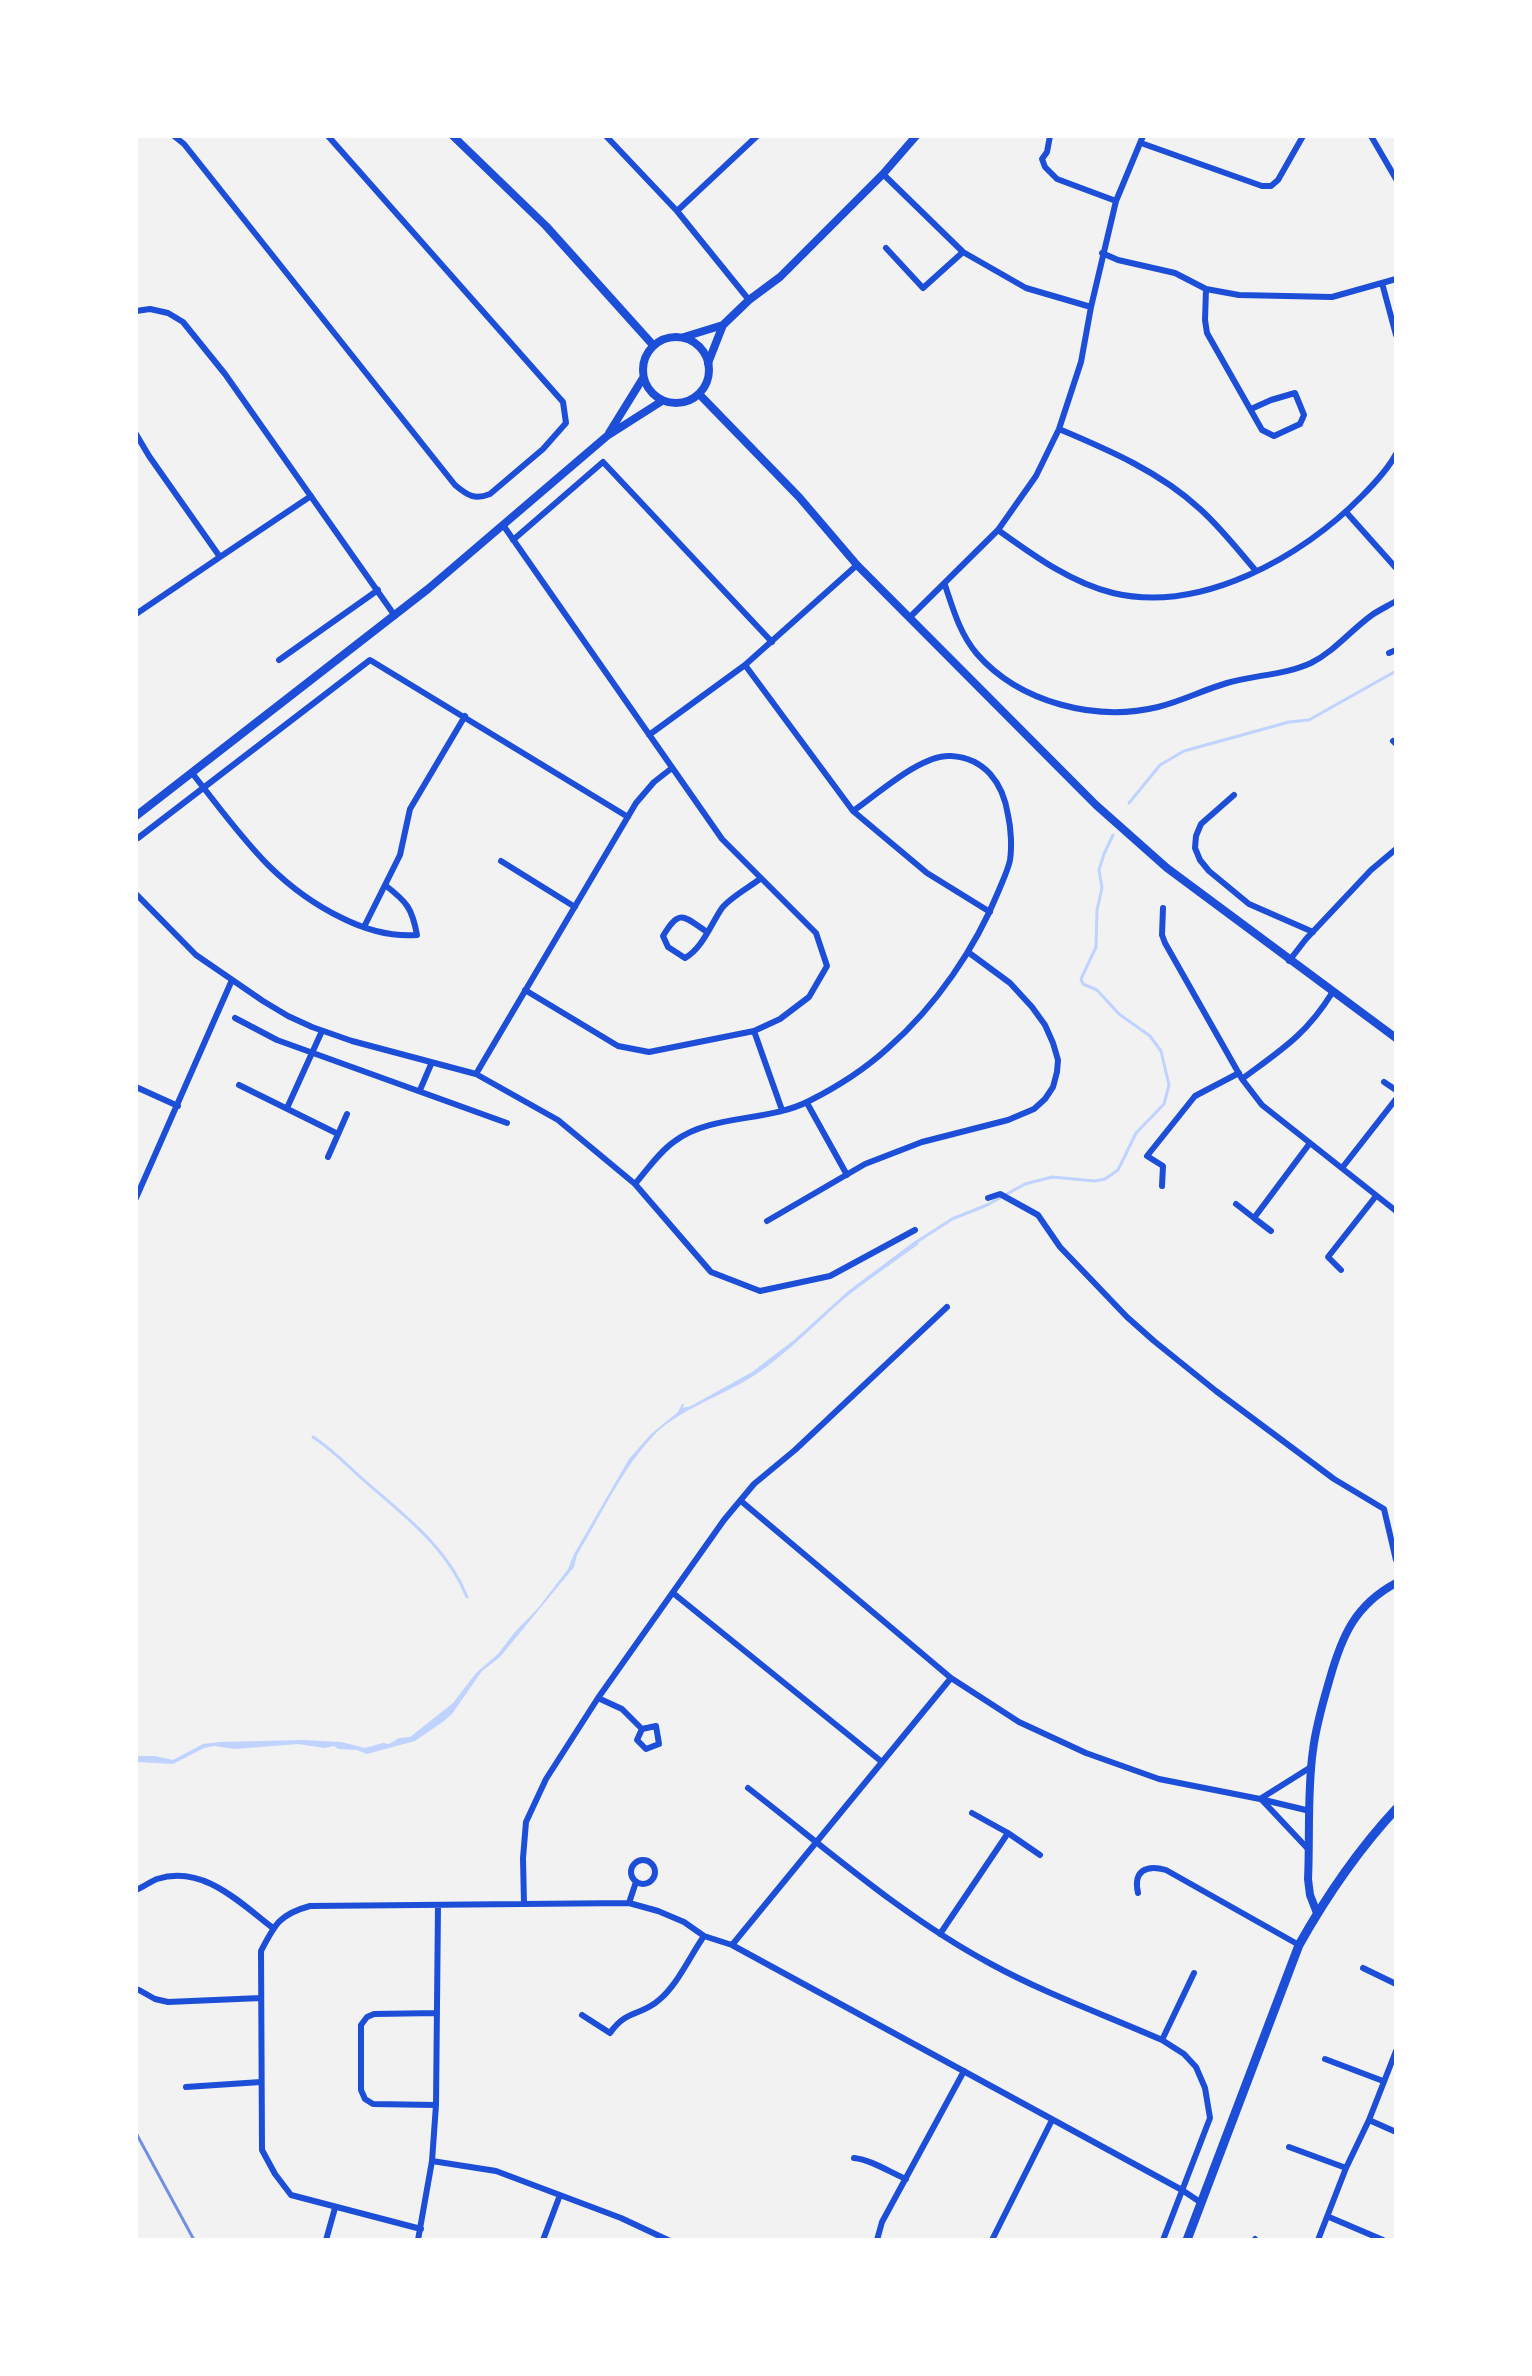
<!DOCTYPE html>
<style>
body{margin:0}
#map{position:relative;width:1532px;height:2376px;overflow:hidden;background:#f2f2f2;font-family:"PT Sans Narrow",sans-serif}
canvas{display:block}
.frame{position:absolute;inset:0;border:138px solid #fff;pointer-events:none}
</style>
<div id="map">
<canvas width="1532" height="2376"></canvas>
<div class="frame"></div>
</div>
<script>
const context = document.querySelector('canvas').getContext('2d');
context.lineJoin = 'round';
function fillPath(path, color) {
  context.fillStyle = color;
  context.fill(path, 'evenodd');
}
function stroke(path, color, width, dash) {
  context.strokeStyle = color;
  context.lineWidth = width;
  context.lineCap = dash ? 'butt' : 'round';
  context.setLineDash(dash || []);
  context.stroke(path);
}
const water = new Path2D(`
 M915 1241 919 1244C894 1262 869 1279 845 1298 815 1324 788 1353 755 1375 726 1394 679 1410 656 1433 622 1468 602 1514 577 1555L574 1567 500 1657 482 1671 452 1714 444 1721 415 1741 367 1754 357 1750 338 1749 334 1746 325 1748 298 1744 235 1749 214 1746 204 1748 173 1764 137 1762V1756H155L173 1760 203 1744 219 1742 304 1740 341 1742 365 1748 383 1743 389 1744 399 1738 410 1737 453 1703 476 1673 498 1654 514 1633 539 1607 568 1569 574 1554 629 1459 651 1434 678 1412 682 1404H684L683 1408 691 1406 752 1372 794 1340 848 1291Z`);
const stream = new Path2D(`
 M1129 803 1160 765 1184 751 1289 722 1309 720 1396 671
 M915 1243 952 1219 987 1205 1025 1184 1052 1177 1095 1181 1105 1179 1118 1170 1136 1133 1164 1104 1169 1085 1161 1051 1150 1036 1119 1014 1097 990 1083 984 1081 979 1096 947 1097 910 1102 888 1099 870 1104 854 1113 835
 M313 1437C330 1448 343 1461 358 1475 399 1512 446 1544 467 1597`);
const minor = new Path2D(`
 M174 136 184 144 455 485C468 496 475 500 490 494L543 449 566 423 563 402 328 136
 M606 136 677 211 749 300
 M1050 136 1047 152 1042 159 1045 167 1057 179 1116 201
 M1371 136 1396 179
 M1141 143 1262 186H1271L1278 180 1303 136
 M883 174 963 252 1026 288 1091 307
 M677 211 757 136
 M886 248 923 288 963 252
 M1102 253 1118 260 1175 273 1206 289 1239 295 1332 297 1396 279
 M1382 283 1396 335
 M1206 289 1205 320 1207 333 1262 430 1274 436 1300 424 1304 415 1295 393 1271 400 1251 409
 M136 311 150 309 168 313 183 322 225 374 395 616
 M1059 429C1109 450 1160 472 1200 509 1221 528 1238 550 1256 571
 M136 434 149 456 220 557 311 496
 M1346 512 1396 568
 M503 525 722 839 816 933 827 966 809 997 780 1019 754 1031 649 1052 618 1046 525 990
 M998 530C1033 555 1071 583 1113 593 1201 614 1302 557 1362 496 1374 484 1388 469 1396 454
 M513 540 603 462 772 642
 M945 585C953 609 960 634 977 654 1020 703 1096 722 1158 707 1182 701 1203 690 1227 683 1254 675 1285 675 1311 663 1335 651 1351 630 1372 615 1379 610 1388 606 1396 601
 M136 614 220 557
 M909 618 998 530 1036 476 1059 429 1081 362 1091 307 1116 201 1143 136
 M1389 653 1396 650
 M279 660 378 590
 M745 665 853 811 927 873 990 912
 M649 735 745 665 857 565
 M1393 741 1396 744
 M192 773C239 832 272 884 342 918 366 930 390 937 417 935 412 908 407 902 385 885
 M1234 795 1201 824 1196 836 1195 848 1200 860 1209 871 1249 904 1313 932
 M138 838 370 660 628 817
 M501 861 575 907
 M136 894 196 955 263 1001 288 1016 312 1027 352 1041 476 1074 558 1120 635 1184 711 1272 760 1291 830 1276 915 1230
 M1163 908 1162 935 1165 943 1242 1079 1262 1105 1396 1211
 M364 927 400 855 410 809 465 716
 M707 932C683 916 680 908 663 936L668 947 685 958C702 949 711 924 722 908 731 897 748 888 760 879
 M1289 961 1306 939 1371 870 1396 849
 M235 1018 277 1040 507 1123
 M754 1031 782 1110
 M476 1074 636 803 654 782 672 768
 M1242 1079C1281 1050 1306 1035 1332 993
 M1384 1082 1396 1090
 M239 1085 338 1134
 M136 1087 178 1106
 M420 1090 432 1062
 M807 1103 847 1175
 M287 1108 322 1031
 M328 1157 347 1114
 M1342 1168 1396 1099
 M635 1184C647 1170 659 1152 675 1141 711 1114 769 1122 809 1101 837 1087 865 1069 888 1048 936 1006 975 949 999 890 1003 880 1008 870 1010 860 1012 847 1011 828 1008 815 1003 783 985 758 951 756 921 754 878 794 853 811
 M1162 1186 1163 1166 1147 1156 1195 1096 1239 1073
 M136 1198 232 980
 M988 1198 1000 1194 1038 1215 1060 1247 1127 1317 1154 1341 1216 1391 1334 1479 1384 1509 1396 1560
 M1236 1204 1254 1218
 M767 1221 865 1164 922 1142 1008 1120 1034 1109 1045 1099 1053 1087 1057 1072 1058 1060 1053 1043 1045 1025 1032 1007 1010 983 968 952
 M1271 1231 1254 1218 1310 1143
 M1341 1270 1328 1257 1376 1196
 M741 1501 951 1678 1019 1722 1086 1753 1159 1779 1260 1799 1310 1811
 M673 1593 882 1762
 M598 1698 622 1709 642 1729 656 1726 659 1744 646 1749 637 1740 642 1729
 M748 1788C827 1849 903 1917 991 1964 1046 1994 1105 2015 1162 2040L1184 2054 1196 2067 1205 2088 1210 2118 1163 2240
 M1260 1799 1311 1767
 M1261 1799 1309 1850
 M1008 1833 1040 1855
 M631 1872a12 12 0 1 1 24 0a12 12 0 1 1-24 0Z
 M136 1890C143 1887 150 1882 157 1879 203 1864 240 1903 273 1928
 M1138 1893C1133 1871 1146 1864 1166 1870L1299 1945
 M629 1903 636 1882
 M524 1904 523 1858 526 1822 546 1779 598 1698 724 1520 754 1484 795 1450 947 1307
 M940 1934 1008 1833 972 1813
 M732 1945 951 1678
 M1363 1968 1396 1984
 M139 1990 155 1999 168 2002 261 1998
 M582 2015 610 2033C627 2009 641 2016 659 2000 678 1984 690 1956 704 1936
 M1162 2040 1194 1973
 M1325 2059 1383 2081
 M186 2087 261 2082
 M436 2105 373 2104 365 2099 361 2090V2025L367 2017 374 2014 437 2013
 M1369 2120 1396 2132
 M1289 2147 1346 2168
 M854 2158C872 2160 889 2172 906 2179
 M432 2161 496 2171 621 2218 668 2240
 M1329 2217 1383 2240
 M421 2229 291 2195 275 2174 262 2150 261 1951C275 1924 280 1914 310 1906L629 1903 658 1911 684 1922 704 1936 732 1945 1182 2190 1200 2202
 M1255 2239 1256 2240
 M326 2240 335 2208
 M418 2240 432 2161 436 2105 438 1906
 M543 2240 560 2195
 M877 2240 882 2222 964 2071
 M992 2240 1052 2120
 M1318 2240 1346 2168 1369 2120 1396 2051`);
const tertiary = new Path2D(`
 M684 337 723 325
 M708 363 723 325 749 300 780 277 883 174 916 136`);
const secondary = new Path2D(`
 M453 136 546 226 653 345
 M643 370a33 33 0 1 1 66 0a33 33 0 1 1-66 0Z
 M699 394 799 497 857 565 1096 805 1167 868 1396 1038
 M609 433 643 378
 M136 816 428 589 607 436 662 401
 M1317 1913 1310 1895 1308 1879C1310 1836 1307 1792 1313 1750 1316 1725 1323 1702 1330 1678 1342 1636 1355 1605 1396 1583`);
const primary = new Path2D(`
 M1187 2240 1299 1945C1326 1897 1358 1850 1396 1809`);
const rail = new Path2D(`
 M136 2133 194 2240`);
fillPath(water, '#bfd3fe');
stroke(stream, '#bfd3fe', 3);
stroke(minor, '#1d4ed8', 6);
stroke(tertiary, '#1d4ed8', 8);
stroke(secondary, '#1d4ed8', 8);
stroke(primary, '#1d4ed8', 9);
stroke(rail, '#7290e2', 3);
</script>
